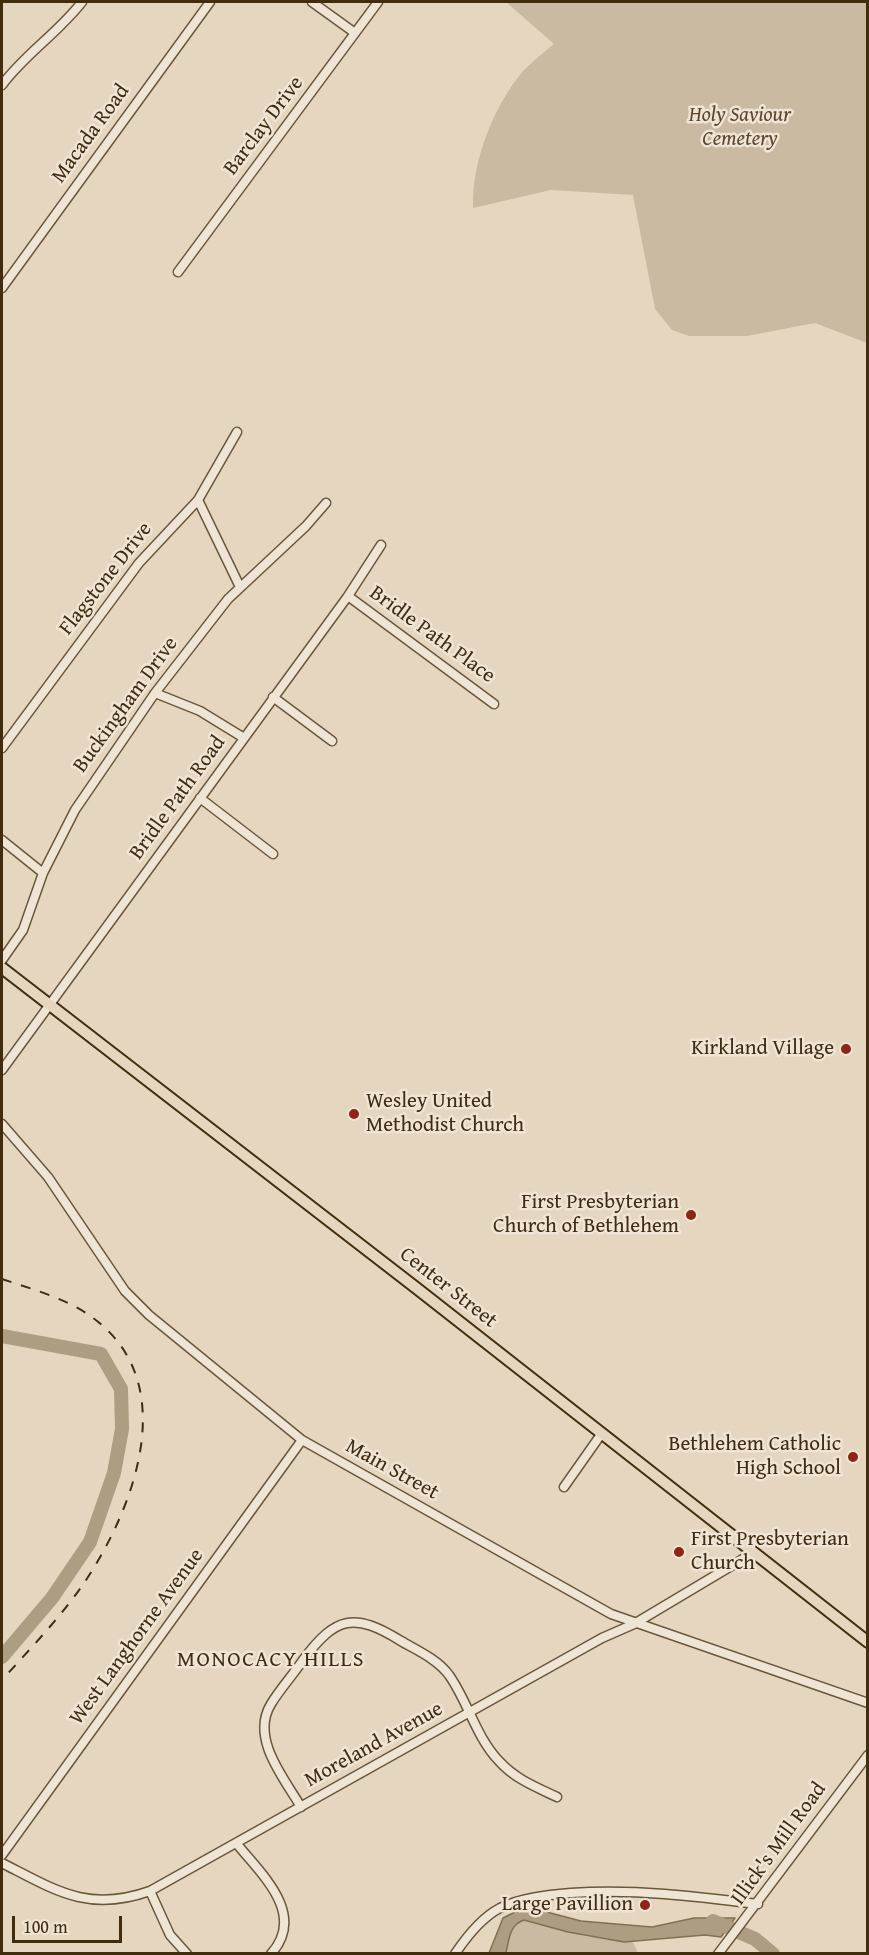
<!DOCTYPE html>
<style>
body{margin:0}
#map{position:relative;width:869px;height:1955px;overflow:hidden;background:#e5d7bf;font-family:"Gentium Book Plus",serif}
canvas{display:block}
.frame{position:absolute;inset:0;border:3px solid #412c0d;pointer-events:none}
.scale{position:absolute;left:12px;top:1916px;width:110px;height:27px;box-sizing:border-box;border:3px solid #412c0d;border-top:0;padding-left:8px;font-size:18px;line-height:21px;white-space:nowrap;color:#412c0d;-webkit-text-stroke:4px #eee5d5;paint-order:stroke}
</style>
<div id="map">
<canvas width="869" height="1955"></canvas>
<div class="frame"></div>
<div class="scale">100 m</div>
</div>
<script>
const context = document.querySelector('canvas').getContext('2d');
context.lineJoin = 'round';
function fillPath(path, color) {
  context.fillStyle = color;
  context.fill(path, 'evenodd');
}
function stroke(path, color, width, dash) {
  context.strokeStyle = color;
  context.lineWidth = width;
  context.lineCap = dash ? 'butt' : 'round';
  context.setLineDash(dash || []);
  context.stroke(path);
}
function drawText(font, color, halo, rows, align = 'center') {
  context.font = font + ' "Gentium Book Plus",serif';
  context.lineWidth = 5;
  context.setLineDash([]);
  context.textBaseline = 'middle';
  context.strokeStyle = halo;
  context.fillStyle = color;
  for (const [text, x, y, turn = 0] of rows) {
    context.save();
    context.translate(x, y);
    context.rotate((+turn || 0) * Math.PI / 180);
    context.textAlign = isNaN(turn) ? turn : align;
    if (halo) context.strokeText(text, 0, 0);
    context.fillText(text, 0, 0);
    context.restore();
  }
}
const green = new Path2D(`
 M506 2H867V343L815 323 747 336H689L672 330 655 309 633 195 551 190 473 208C472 161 493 107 523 71 533 61 544 52 554 44Z
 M524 1920 586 1936 633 1942 638 1953 506 1954C509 1940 509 1925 524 1920Z`);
const water = new Path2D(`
 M521 1909H535L581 1921 652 1927 694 1918H735L721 1937 705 1935 624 1942 568 1932 524 1920C509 1925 509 1940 506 1953H489L503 1918Z`);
const river = new Path2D(`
 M2 1336 101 1354 121 1389 122 1429 114 1473 90 1542 52 1598 2 1657
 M713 1921 755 1939 773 1954`);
const minor = new Path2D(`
 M312 2 355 33
 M2 85C25 54 58 33 82 2
 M178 272 378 2
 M2 288 210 2
 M198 500 240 587
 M348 596 494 704
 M155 693 200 711 244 738
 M273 697 332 741
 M2 748 139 563 198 500 237 432
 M200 798 273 854
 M2 840 43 873
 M2 960 23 930 43 873 75 810 155 693 228 599 306 526 326 503
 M2 1070 348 596 381 545
 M2 1124 48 1177 125 1291 149 1315 302 1440 611 1614 868 1703
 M564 1487 602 1433
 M301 1807C284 1778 250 1738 271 1704 280 1689 293 1675 303 1660 336 1616 354 1612 401 1641 418 1651 437 1659 449 1675 468 1702 476 1737 499 1761 515 1779 536 1787 557 1797
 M237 1844C261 1874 307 1914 271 1954
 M2 1855 302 1440
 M2 1863C55 1890 88 1913 150 1891L602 1638 634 1624 753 1553
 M150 1891 170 1935 187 1954
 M455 1954C467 1936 481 1918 500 1908 521 1898 547 1895 571 1893 636 1889 693 1896 758 1904
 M718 1954 868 1755`);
const major = new Path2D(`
 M2 968 415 1287 868 1642`);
const rail = new Path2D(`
 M2 1279C34 1290 70 1299 97 1321 182 1388 132 1513 82 1586 58 1620 29 1650 2 1680`);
const markers = [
 [846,1049,6,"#8f2418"],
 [354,1114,6,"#8f2418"],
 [691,1215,6,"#8f2418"],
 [853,1457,6,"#8f2418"],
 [679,1552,6,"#8f2418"],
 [645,1905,6,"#8f2418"]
];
const parkNames = [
 ["Holy Saviour",740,116],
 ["Cemetery",740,140]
];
const streetNames = [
 ["Barclay Drive",264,126,-53],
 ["Macada Road",91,134,-54],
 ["Flagstone Drive",106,579,-52],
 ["Bridle Path Place",432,635,36],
 ["Buckingham Drive",126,705,-54],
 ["Bridle Path Road",178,798,-54],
 ["Center Street",448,1288,38],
 ["Main Street",392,1470,29],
 ["West Langhorne Avenue",137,1637,-54],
 ["Moreland Avenue",374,1745,-29],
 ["Illick's Mill Road",779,1844,-54]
];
const poiNames = [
 ["Kirkland Village",834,1049],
 ["Wesley United",366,1102,"left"],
 ["Methodist Church",366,1126,"left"],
 ["First Presbyterian",679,1203],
 ["Church of Bethlehem",679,1227],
 ["Bethlehem Catholic",841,1445],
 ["High School",841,1469],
 ["First Presbyterian",691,1540,"left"],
 ["Church",691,1564,"left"],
 ["Large Pavillion",633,1905]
];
const neighbourhoodNames = [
 ["MONOCACY HILLS",271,1660]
];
fillPath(green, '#c9baa1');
fillPath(water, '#ad9d82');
stroke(water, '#827053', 1.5);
stroke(river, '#ad9d82', 14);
stroke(minor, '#6a573a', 11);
stroke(major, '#412c0d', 14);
stroke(minor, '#eee5d5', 8);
stroke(major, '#e5d7bf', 10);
stroke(rail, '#412c0d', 2, [10, 10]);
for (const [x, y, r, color] of markers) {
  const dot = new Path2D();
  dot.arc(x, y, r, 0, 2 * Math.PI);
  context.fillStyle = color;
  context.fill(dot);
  stroke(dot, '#eee5d5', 2);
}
drawText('italic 21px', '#5c482b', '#eee5d5', parkNames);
drawText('21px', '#412c0d', '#eee5d5', streetNames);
drawText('21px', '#412c0d', '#eee5d5', poiNames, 'right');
context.letterSpacing = '1.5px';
drawText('22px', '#412c0d', '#eee5d5', neighbourhoodNames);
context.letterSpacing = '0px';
</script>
